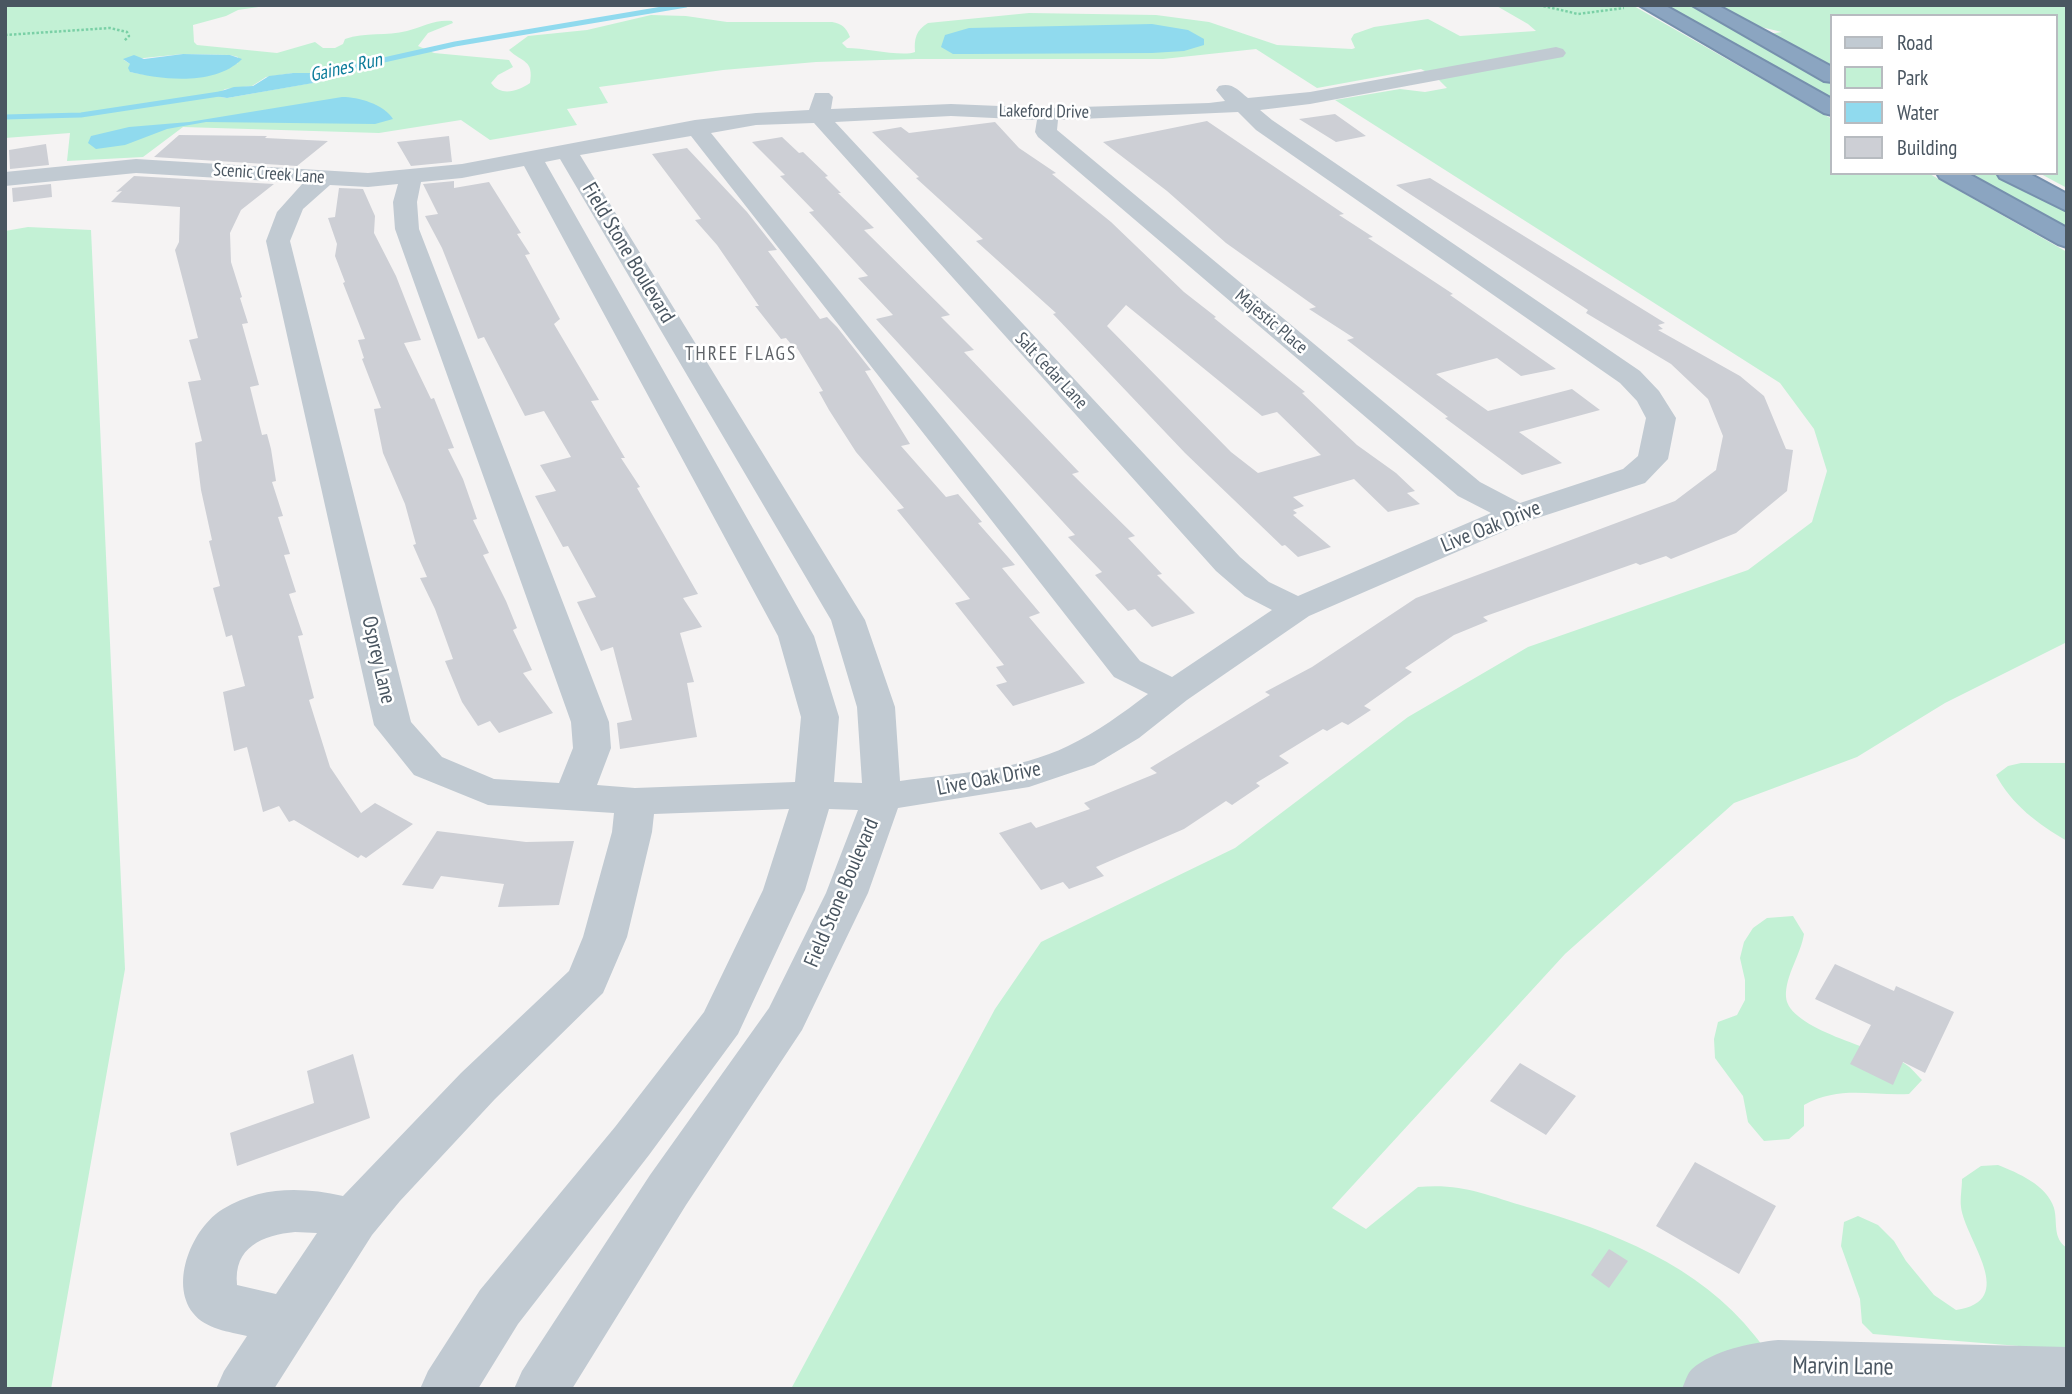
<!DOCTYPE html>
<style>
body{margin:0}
#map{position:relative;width:2072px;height:1394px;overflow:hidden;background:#f5f3f3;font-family:"PT Sans Narrow",sans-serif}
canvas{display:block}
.frame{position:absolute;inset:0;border:7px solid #4a5661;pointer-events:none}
.legend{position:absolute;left:1830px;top:14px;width:228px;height:161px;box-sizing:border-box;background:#fff;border:2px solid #b7bbc0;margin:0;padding:9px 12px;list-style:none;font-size:21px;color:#4a5661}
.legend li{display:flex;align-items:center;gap:14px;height:35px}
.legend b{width:35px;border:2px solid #b7bbc0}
</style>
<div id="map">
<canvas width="2072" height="1394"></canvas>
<div class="frame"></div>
<ul class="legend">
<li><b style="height:9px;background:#c1cad2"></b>Road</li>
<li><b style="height:19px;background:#c3f1d5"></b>Park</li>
<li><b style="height:19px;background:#90daee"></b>Water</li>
<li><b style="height:19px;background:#cdcfd5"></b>Building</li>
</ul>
</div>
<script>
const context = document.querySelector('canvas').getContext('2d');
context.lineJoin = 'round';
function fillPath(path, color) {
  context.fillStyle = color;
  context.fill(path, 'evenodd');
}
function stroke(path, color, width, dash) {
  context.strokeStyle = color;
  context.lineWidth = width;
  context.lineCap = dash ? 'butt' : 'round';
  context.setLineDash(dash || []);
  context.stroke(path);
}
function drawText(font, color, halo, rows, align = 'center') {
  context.font = font + ' "PT Sans Narrow",sans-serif';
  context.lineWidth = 5;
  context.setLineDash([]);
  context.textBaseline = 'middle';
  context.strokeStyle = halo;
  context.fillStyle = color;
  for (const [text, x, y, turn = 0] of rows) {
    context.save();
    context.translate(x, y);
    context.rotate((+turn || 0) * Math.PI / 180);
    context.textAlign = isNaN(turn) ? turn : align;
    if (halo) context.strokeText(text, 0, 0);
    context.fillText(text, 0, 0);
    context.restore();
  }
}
const green = new Path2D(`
 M5 5H272L238 10 226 16 193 25 194 42 197 45 277 53 315 42 323 48H335L343 44 345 39C365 32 387 36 407 31 422 27 436 19 452 21L453 23 428 33 418 46 434 53 509 60 513 67 498 75 491 83C501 97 518 91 530 83 534 59 522 63 509 50L528 36 587 30 651 15 686 16 727 22H832C842 24 846 27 850 37L842 43 847 48C865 48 902 57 915 52 914 39 916 30 928 23L1029 13 1156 15 1209 22 1277 45 1352 49 1355 48 1351 39 1354 34 1374 27 1428 19 1460 36 1536 31 1528 24 1495 5H1632L1832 119V173H1928L2067 252V642L1945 703 1857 757 1734 803 1565 954 1332 1208 1366 1229 1418 1187C1462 1183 1486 1195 1527 1207 1612 1231 1699 1265 1755 1336 1769 1353 1780 1371 1793 1389H791L995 1009 1041 942 1235 848 1408 717 1528 647 1748 570 1812 522 1827 471 1814 429 1780 383 1335 100 1400 89 1425 92 1447 88 1436 77 1421 69 1317 88 1256 49 1163 59H916L816 62 723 70 599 87 608 103 567 109 577 125 490 140 461 120 379 133 183 127 143 157 67 161 70 133 5 138ZM183 54 230 55 238 57V63C202 81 168 80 130 72V64L124 60ZM293 73 321 76 323 81 227 98 215 96 225 89 252 86 266 77Z
 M1660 5H1690L1832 83V101Z
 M1718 5H2067V188L2039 173H2056V16H1832V66L1769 34 1782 32 1752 25Z
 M1963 173H1997L2067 212V231Z
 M28 227 91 230 125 969 51 1389H5V231Z
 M2021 763H2067V841C2038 824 2012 805 1996 775L2008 766Z
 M1793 916 1804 934C1801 954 1785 976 1786 997 1788 1029 1878 1049 1902 1062 1910 1066 1916 1074 1922 1080L1909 1094C1870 1096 1840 1085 1804 1105V1126L1789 1139 1764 1141 1748 1122 1743 1096 1715 1058 1714 1039 1718 1022 1737 1015 1745 1000V980L1740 958 1744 942 1753 928 1767 918Z
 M1998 1165C2018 1173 2047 1185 2054 1208 2058 1222 2052 1238 2067 1248V1350L1873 1334 1862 1323 1860 1299 1841 1246 1844 1222 1858 1216 1878 1225 1894 1241 1906 1261 1934 1295 1956 1310C2020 1301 1965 1240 1961 1207 1960 1198 1962 1188 1962 1179L1981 1166Z`);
const water = new Path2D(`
 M1152 24 1188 30 1204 39V45L1184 51 1152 53 969 54H953L941 47 945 35 969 28Z
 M183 54 230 55 242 59C215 86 163 80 130 72L128 68 130 64 123 59 134 55 144 59Z
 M293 73H311L325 79 319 82 227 98 215 96V93L234 87 253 86 269 76Z
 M342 97C358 97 384 104 393 119L375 124 206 122 167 129 125 145 96 149 88 143 91 136 129 127 189 122Z`);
const stream = new Path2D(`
 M308 77 455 44 686 5
 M5 117 81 115 226 93`);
const building = new Path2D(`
 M1335 114 1366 136 1336 142 1299 119Z
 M1207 121 1344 214 1339 215 1373 237 1368 238 1453 294 1450 295 1556 369 1521 376 1497 358 1436 374 1488 411 1572 389 1600 410 1519 432 1562 463 1522 475 1445 418 1448 417 1347 340 1354 338 1309 309 1316 307 1226 243 1167 191 1103 142Z
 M995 122 1019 148 1056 173 1052 174 1111 222 1184 292 1216 317 1214 318 1305 392 1302 393 1357 445 1396 473 1415 491 1407 493 1420 504 1388 512 1354 479 1293 497 1304 506 1293 510 1297 513 1293 515 1331 547 1298 557 1285 545 1282 546 1185 453 1053 314 1056 313 976 241 983 239 916 178 919 177 872 132 901 127 909 133ZM1126 305 1262 416 1277 412 1321 455 1258 473 1231 452 1107 326Z
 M179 135 267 136 265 138 328 141 297 166 154 157Z
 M449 136 452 162 411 166 397 142Z
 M782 137 799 153 803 152 828 176 825 177 841 193H838L874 228 864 230 950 315 941 317 974 350 964 352 1079 472 1072 474 1135 536 1128 538 1162 574 1157 575 1195 613 1152 627 1135 609 1128 611 1095 575 1102 572 1068 537 1075 535 876 319 893 315 858 278 868 276 809 212 814 211 780 176 785 175 752 142Z
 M46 144 49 165 10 169 9 150Z
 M687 148 747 212 777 250 768 251 820 319 827 317 837 327 871 370 865 371 910 444 901 446 946 497 958 494 982 522 978 523 1015 565 1002 568 1040 613 1029 617 1085 683 1013 706 996 685 1007 682 996 667 1004 665 955 603 970 599 897 510 904 508 856 452 829 410 819 392 823 391 797 348 795 349 786 338 781 339 755 306H759L717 245 695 220 701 219 652 154Z
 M134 176 274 184 241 210 230 233 231 262 242 297 240 298 248 323 242 324 259 385 250 387 262 435 267 434 271 449 276 481 272 482 283 516 278 517 290 554 284 555 296 592 289 594 303 635 298 636 314 698 309 700 330 767 361 813 375 803 413 824 366 858 361 855 358 858 294 820 289 822 279 806 263 812 247 747 234 751 223 692 245 686 232 635 226 637 213 588 220 586 209 541 212 540 201 490 195 443 202 441 188 382 201 380 189 340 198 338 175 250 179 242 180 207 111 202 122 191 116 192Z
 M1430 178 1665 323 1658 325 1663 329 1658 330 1740 376 1764 396 1786 449 1793 450 1787 491 1736 533 1671 559 1666 556 1640 565 1636 563 1483 617 1488 621 1454 635 1405 668 1412 672 1364 706 1371 710 1348 725 1342 722 1327 731 1323 729 1279 756 1289 763 1256 783 1260 786 1232 805 1226 801 1184 829 1096 867 1104 876 1069 889 1063 882 1041 890 999 833 1031 822 1036 828 1090 809 1084 803 1157 773 1150 768 1270 695 1265 692 1312 667 1416 598 1675 501 1716 470 1723 436 1708 399 1671 364 1586 313 1588 310 1396 185Z
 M454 181V188L489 182 521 233 517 234 530 254 525 255 560 319 554 324 599 400 591 401 625 458H621L640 487 637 488 698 594 683 598 702 627 680 633 694 682 687 683 697 737 620 749 617 723 632 720 613 647 601 651 577 602 596 597 568 546 563 547 535 496 556 491 540 465 571 457 544 411 525 416 484 337 478 339 442 248 425 216 438 214 423 184Z
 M51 184 52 197 13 202 12 188Z
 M339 188 363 189 375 216 374 233 396 276 421 340 404 343 431 399 434 398 454 448 448 449 463 479 477 519 473 520 489 553 483 555 506 601 517 628 513 630 532 670 523 673 553 713 499 733 490 721 478 726 462 702 445 661 453 659 435 609 420 578 427 577 413 545 416 544 405 504 383 453 374 409 381 408 362 359 364 358 358 340 365 339 343 283 345 282 335 256 337 244 328 218 335 217Z
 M437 831 526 842 574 841 559 905 498 907 504 884 441 876 433 889 402 885Z
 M1835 964 1894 991 1896 986 1954 1012 1925 1073 1903 1062 1893 1085 1850 1064 1871 1025 1815 999Z
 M353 1054 370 1118 237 1166 230 1133 314 1103 307 1071Z
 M1520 1063 1576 1096 1546 1135 1490 1101Z
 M1695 1162 1776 1206 1739 1274 1656 1226Z
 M1609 1249 1628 1261 1609 1288 1591 1275Z`);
const path = new Path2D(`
 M1539 5 1578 14 1624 8
 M5 35 110 28 127 32 129 36 124 41`);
const minor = new Path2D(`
 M1556 47 1563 49 1566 53 1563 57 1310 104 1260 110 1272 120 1640 371 1659 391 1676 418 1668 459 1645 483 1528 521 1309 616 1187 700 1139 738 1094 765 1029 787 898 808 868 893 802 1030 686 1205 572 1389H514L522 1371 650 1175 769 1008 826 893 858 810 829 809 805 890 738 1034 649 1155 518 1324 478 1389H420L428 1371 480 1290 615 1127 704 1012 763 890 789 809 654 814 652 832 627 937 603 993 495 1099 400 1201 372 1235 274 1389H216L224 1371 247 1336C230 1332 205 1329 193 1313 169 1282 193 1227 223 1209 261 1186 302 1187 343 1196L461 1073 569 971 583 937 612 832 614 813 488 805 414 775 374 725 266 241 277 212 303 183 136 173 5 186V172L136 159 368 173 462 164 695 120 756 113 809 110 815 93H829L833 97 831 109 951 104 1048 108 1209 103 1225 101 1216 90 1219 86C1232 82 1238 90 1248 98L1310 92ZM1238 112 1256 130 1620 383 1637 401 1646 418 1638 456 1623 469 1520 503 1480 482 1057 130 1058 120ZM951 116 1037 120 1035 132 1038 137 1458 496 1491 513 1298 596 1269 582 1240 557 835 122ZM814 123 1216 571 1245 596 1272 610 1172 677 1140 661 711 133 756 125ZM691 136 1114 677 1148 694C1123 713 1097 732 1068 746 1017 771 955 773 900 781L895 707 865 620 580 155ZM560 159 831 620 857 707 862 783 834 782 839 717 814 636 545 162ZM524 166 778 636 801 717 795 782 635 788 597 785 611 748 609 722 419 229 417 202 421 182 462 178ZM398 184 393 202 395 229 571 722 573 748 559 783 494 779 442 757 411 722 290 241 303 209 330 185 368 187ZM295 1232 317 1233 276 1294 237 1285C233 1247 263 1235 295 1232Z
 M1778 1340 2067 1347V1389H1682C1685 1382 1687 1374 1692 1369 1714 1350 1750 1343 1778 1340Z`);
const highway = new Path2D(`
 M1639 5H1664L1832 99V115L1824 113Z
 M1692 5H1717L1832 67V82L1824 81Z
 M1937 173H1967L2067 228V247L2058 244 1940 178Z
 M1997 173H2028L2067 194V211L2000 178Z`);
const farStreetnames = [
 ["Lakeford Drive",1044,112,1],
 ["Scenic Creek Lane",269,174,4],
 ["Majestic Place",1271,322,40],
 ["Salt Cedar Lane",1051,371,47]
];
const farWaternames = [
 ["Gaines Run",346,68,-13]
];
const farNeighbourhoodnames = [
 ["THREE FLAGS",741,355]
];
const streetNames = [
 ["Field Stone Boulevard",628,253,59],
 ["Live Oak Drive",1491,527,-22],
 ["Osprey Lane",378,660,77],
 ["Live Oak Drive",989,779,-11],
 ["Field Stone Boulevard",842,893,-67]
];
const nearStreetnames = [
 ["Marvin Lane",1843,1367,1]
];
fillPath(green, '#c3f1d5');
fillPath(water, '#90daee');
stroke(stream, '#90daee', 5);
fillPath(building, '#cdcfd5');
stroke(highway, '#7690ad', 4);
stroke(path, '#7ad0a6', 2.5, [2.5, 2]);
fillPath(minor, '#c1cad2');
fillPath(highway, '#8ba5c1');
drawText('18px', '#4a5661', '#fff', farStreetnames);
drawText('italic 19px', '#0c7c9b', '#fff', farWaternames);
context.letterSpacing = '2px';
drawText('19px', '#5f6368', '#fff', farNeighbourhoodnames);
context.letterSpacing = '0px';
drawText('21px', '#4a5661', '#fff', streetNames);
drawText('24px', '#4a5661', '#fff', nearStreetnames);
</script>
